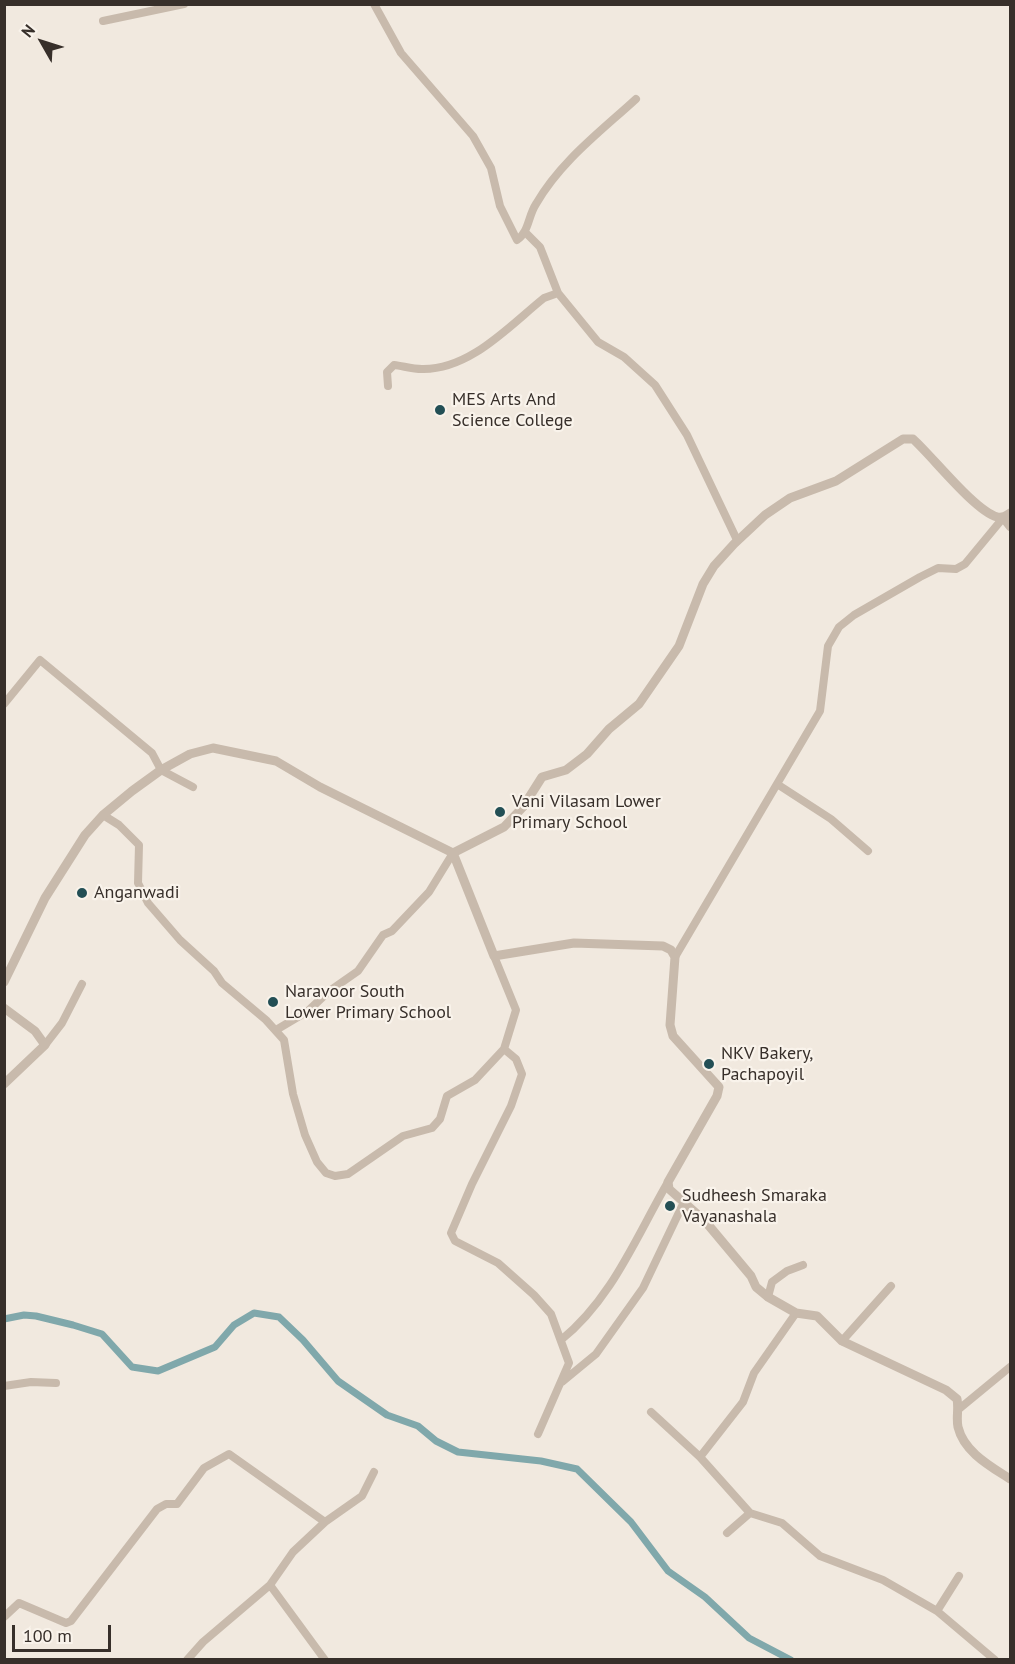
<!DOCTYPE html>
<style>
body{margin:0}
#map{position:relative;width:1015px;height:1664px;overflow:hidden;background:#f1e9df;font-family:"PT Sans",sans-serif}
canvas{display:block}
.frame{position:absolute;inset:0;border:6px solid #372f2a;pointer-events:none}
.north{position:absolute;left:12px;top:12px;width:60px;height:60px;-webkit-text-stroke:4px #f9f3eb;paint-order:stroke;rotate:309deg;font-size:16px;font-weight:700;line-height:24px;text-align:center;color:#372f2a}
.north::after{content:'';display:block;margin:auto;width:21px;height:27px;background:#372f2a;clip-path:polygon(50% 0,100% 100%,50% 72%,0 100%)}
.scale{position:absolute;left:12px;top:1625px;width:99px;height:27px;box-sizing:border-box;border:3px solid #372f2a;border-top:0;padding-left:8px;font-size:18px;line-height:21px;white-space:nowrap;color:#372f2a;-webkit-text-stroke:4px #f9f3eb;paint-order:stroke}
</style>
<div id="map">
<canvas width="1015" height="1664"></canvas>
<div class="frame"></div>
<div class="north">N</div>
<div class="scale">100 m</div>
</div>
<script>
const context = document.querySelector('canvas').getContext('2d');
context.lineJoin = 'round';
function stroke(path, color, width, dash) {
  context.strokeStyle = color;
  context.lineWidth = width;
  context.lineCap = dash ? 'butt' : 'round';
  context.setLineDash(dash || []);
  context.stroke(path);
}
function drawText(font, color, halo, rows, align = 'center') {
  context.font = font + ' "PT Sans",sans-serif';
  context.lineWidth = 4.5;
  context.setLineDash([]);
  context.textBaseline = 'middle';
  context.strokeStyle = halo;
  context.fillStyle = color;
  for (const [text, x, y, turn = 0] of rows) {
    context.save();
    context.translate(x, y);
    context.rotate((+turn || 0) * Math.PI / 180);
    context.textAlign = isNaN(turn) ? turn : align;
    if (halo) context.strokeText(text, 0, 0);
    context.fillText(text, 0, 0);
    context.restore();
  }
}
const canal = new Path2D(`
 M4 1319 24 1315 36 1316 73 1325 102 1334 132 1367 158 1371 215 1347 234 1325 254 1313 279 1317 303 1340 338 1381 387 1415 418 1426 436 1441 458 1452 541 1461 577 1469 631 1522 668 1571 705 1597 749 1638 791 1660`);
const minor = new Path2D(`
 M374 4 401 53 473 136 491 168 500 206 517 240C529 232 528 216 536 204 561 161 600 132 636 99
 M103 21 184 4
 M525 232 540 247 558 293 598 342 624 357 655 385 687 435 737 540
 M388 386 387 372 394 365C403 366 412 369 422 369 470 370 509 326 544 298L558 293
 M4 704 40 660 152 753 161 770 193 787
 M777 784 831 819 868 851
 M103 815 119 825 139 845 138 883 148 903 180 940 214 971 222 983 266 1020 284 1040 293 1094 305 1135 317 1162 326 1173 335 1176 348 1174 403 1136 432 1128 440 1119 447 1096 475 1080 504 1049 516 1059 522 1074 511 1106 472 1184 451 1233 455 1241 498 1263 534 1295 551 1314 569 1363 538 1434
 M494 956 516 1010 504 1049
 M675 957 820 711 828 646 839 627 854 615 920 577 938 568 956 569 965 564 1003 518 1010 527
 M276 1030 308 1011 328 992 358 971 383 935 392 931 429 892 453 853
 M45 1045 62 1023 82 984
 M768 1297 772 1282 787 1271 803 1265
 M561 1340C612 1299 636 1237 668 1182
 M842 1341 891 1286
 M562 1382 596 1354 643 1288 684 1202
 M4 1386 31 1382 56 1383
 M959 1409 1010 1367
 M651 1412 700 1457 750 1513 782 1523 820 1556 883 1580 937 1611 995 1660
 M700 1457 743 1402 754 1373 796 1313
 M727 1533 750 1513
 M270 1585 325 1660
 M937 1611 959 1576
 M4 1617 19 1603 66 1623 71 1621 157 1509 166 1504H177L204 1468 229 1454 325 1522
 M187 1660 203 1642 270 1585 293 1552 325 1522 362 1496 374 1472`);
const tertiary = new Path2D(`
 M453 853 504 827 523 807 542 777 566 770 587 754 609 729 639 704 679 646 703 584 714 566 734 544 765 515 790 498 836 481 903 439H913C933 457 974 510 997 517 1003 518 1006 516 1010 513
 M4 982 45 898 85 835 103 815 132 791 161 770 190 754 213 748 276 761 320 787 453 853 494 956 574 943 663 946 671 950 675 957 670 1025 673 1036 719 1087 717 1096 668 1182 669 1189 705 1221 751 1276 756 1287 768 1297 796 1313 817 1316 842 1341 946 1390 957 1399C959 1408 956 1418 958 1427 964 1452 990 1466 1010 1479
 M4 1008 35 1031 45 1045 4 1084`);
const markers = [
 [440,410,6,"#234f55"],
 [500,812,6,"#234f55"],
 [82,893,6,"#234f55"],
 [273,1002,6,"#234f55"],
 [709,1064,6,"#234f55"],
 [670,1206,6,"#234f55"]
];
const poiNames = [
 ["MES Arts And",452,400],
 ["Science College",452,421],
 ["Vani Vilasam Lower",512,802],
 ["Primary School",512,823],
 ["Anganwadi",94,893],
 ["Naravoor South",285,992],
 ["Lower Primary School",285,1013],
 ["NKV Bakery,",721,1054],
 ["Pachapoyil",721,1075],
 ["Sudheesh Smaraka",682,1196],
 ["Vayanashala",682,1217]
];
stroke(canal, '#80a8ab', 7);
stroke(minor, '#c8baac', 8);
stroke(tertiary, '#c8baac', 9);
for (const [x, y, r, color] of markers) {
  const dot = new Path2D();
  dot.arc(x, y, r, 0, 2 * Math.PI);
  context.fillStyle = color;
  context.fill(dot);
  stroke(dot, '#f9f3eb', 2);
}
drawText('18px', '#372f2a', '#f9f3eb', poiNames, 'left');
</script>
